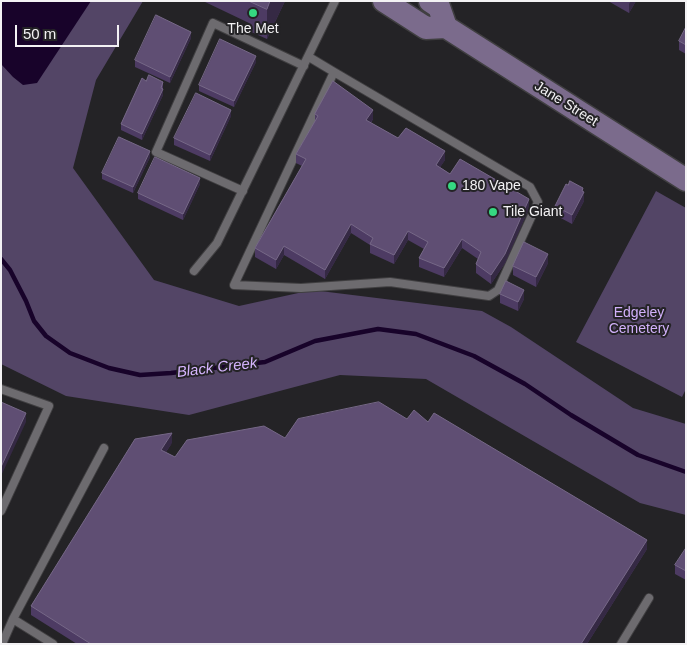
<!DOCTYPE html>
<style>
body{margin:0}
#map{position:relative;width:687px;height:645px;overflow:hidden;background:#242326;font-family:Helvetica,sans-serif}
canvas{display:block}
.frame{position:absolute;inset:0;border:2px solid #f3f2f4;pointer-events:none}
.scale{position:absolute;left:15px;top:25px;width:104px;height:22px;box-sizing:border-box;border:2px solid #f3f2f4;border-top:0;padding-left:6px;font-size:15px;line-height:18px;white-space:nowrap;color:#f3f2f4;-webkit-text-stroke:4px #242326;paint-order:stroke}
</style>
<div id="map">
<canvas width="687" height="645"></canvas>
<div class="frame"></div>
<div class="scale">50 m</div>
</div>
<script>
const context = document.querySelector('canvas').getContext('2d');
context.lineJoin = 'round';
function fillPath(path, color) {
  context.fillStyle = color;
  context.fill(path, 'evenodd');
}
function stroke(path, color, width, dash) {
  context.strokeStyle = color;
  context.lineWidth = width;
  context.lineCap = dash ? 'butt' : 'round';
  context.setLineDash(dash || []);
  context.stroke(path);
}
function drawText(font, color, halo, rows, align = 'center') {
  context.font = font + ' Helvetica,sans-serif';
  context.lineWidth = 4;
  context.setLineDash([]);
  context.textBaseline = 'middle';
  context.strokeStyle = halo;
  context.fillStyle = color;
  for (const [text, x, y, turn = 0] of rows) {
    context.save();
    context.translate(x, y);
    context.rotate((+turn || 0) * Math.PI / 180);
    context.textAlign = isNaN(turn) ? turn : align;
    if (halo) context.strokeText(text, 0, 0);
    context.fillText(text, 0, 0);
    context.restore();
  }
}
const green = new Path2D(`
 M1 1H143L96 80 73 168 154 280 239 306 312 290 482 311 511 327 633 408 686 424V515L640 503 426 379 340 375 189 415 66 396 1 364Z
 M656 191 686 208V389L682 397 576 342Z`);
const water = new Path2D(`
 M1 1H91L37 83 23 85 13 77 1 64Z`);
const stream = new Path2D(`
 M1 259 10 270 26 301 34 321 46 336 70 353 109 368 140 375 171 373 265 362 315 341 378 329 416 334 474 356 525 384 571 415 638 455 686 472`);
const lane = new Path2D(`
 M309 57 334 72 530 187 538 202 498 290 489 296 390 282 301 288 234 285 334 72
 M243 191 156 152 213 23 304 66
 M194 271 217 243 335 1
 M1 389 49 406 1 511
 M13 619 104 448
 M2 644 13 619 53 644
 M621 644 649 598`);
const secondary = new Path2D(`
 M384 1 426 28 446 27 686 180
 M430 1 439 7 446 27`);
const wall = new Path2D(`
 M203 1H285L267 39 249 31V23Z
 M608 1H636L629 13Z
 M686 27V54L679 50V41Z
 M191 38 170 83 135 67V60Z
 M256 62 234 107 199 91V85Z
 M146 81 163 82V95L142 140 121 130V124Z
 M315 114 373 119 371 123 398 138 445 160 440 167 450 174 529 208 505 263 491 284 476 273V264L478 259 462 248 444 277 419 267V258L424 249 408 240 394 264 370 253V245L351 233 325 279 284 255 276 269 255 257V248L302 166 296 163V154L315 122Z
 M231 116 210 161 174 145V138Z
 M150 157 133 193 102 179V173Z
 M200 184 183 220 138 199V193Z
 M568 185 583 192 584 201 572 224 555 215V206Z
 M548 263 536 287 513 275V266Z
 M500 294 524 299 518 311 500 303Z
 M407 419 428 422 647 549 587 644H77L31 615V606L172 443 166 452 175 457 285 438Z
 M686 548V580L675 574V565Z
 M686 614V626L685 625V616Z`);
const shadedWall = new Path2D(`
 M270 1H285L267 39V9Z
 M631 1H636L629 13V4Z
 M191 32V38L170 83V77Z
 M256 56V62L234 107V101Z
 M163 89V95L142 140V134Z
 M231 110V116L210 161V155Z
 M373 110V119L366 129V120Z
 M150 151V157L133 193V187Z
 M445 151V160L436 174V165Z
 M200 178V184L183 220V214Z
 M583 188 584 201 572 224V215Z
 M529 199V208L505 263 491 284V275Z
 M351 224V233L325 279V270Z
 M408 231V240L394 264V255Z
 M462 239V248L444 277V268Z
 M284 246V255L276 269V260Z
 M548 254V263L536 287V277Z
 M524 290V299L518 311V302Z
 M26 413V422L1 476V467Z
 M172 433V443L161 459V450Z
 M647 540V549L587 644H581Z`);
const building = new Path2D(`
 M249 1H270L267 9Z
 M156 15 191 32 170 77 135 60Z
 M686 27V45L679 41Z
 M220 39 256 56 234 101 199 85Z
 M149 75 163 82 161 88 163 89 142 134 121 124 142 78 146 81Z
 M333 81 373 110 366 120 398 138 406 128 445 151 436 165 450 174 460 159 529 199 505 254 491 275 476 264 481 252 462 239 444 268 419 258 428 242 408 231 394 255 370 244 373 238 351 224 325 270 284 246 276 260 255 248 306 159 296 154 318 116 315 114Z
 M196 93 231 110 210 155 174 138Z
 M119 137 150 151 133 187 102 173Z
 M155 157 200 178 183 214 138 193Z
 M570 181 583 188 582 191 584 192 572 215 555 206 566 184 568 185Z
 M524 242 548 254 536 277 513 266Z
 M506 281 524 290 518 302 500 294Z
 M1 402 26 413 1 467Z
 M379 402 407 419 414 410 428 422 434 413 647 540 581 644H91L31 606 135 439 172 433 161 450 175 457 187 440 264 426 285 438 298 419Z
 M686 548V571L675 565Z`);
const markers = [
 [253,13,5,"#35d881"],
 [452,186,5,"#35d881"],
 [493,212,5,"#35d881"]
];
const poiNames = [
 ["The Met",253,29,"center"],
 ["180 Vape",462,186],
 ["Tile Giant",503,212]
];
const streetNames = [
 ["Jane Street",566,104,32]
];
const parkNames = [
 ["Edgeley",639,313],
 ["Cemetery",639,329]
];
const waterNames = [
 ["Black Creek",217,368,-7]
];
fillPath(green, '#534566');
fillPath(water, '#18032a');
stroke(stream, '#18032a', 4.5);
stroke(lane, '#403f41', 10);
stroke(secondary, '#403f41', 25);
stroke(lane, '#6d6b6f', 8);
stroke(secondary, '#7b6b8c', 22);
fillPath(wall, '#4d3b63');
fillPath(shadedWall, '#352944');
fillPath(building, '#5f4e73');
stroke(building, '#766887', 1);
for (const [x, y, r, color] of markers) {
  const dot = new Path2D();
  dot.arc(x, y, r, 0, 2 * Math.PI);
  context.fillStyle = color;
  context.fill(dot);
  stroke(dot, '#242326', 2);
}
drawText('14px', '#f3f2f4', '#242326', poiNames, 'left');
drawText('14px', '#f3f2f4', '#242326', streetNames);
drawText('14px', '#d2b1fb', '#242326', parkNames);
drawText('italic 15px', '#d5b5fe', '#242326', waterNames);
</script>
